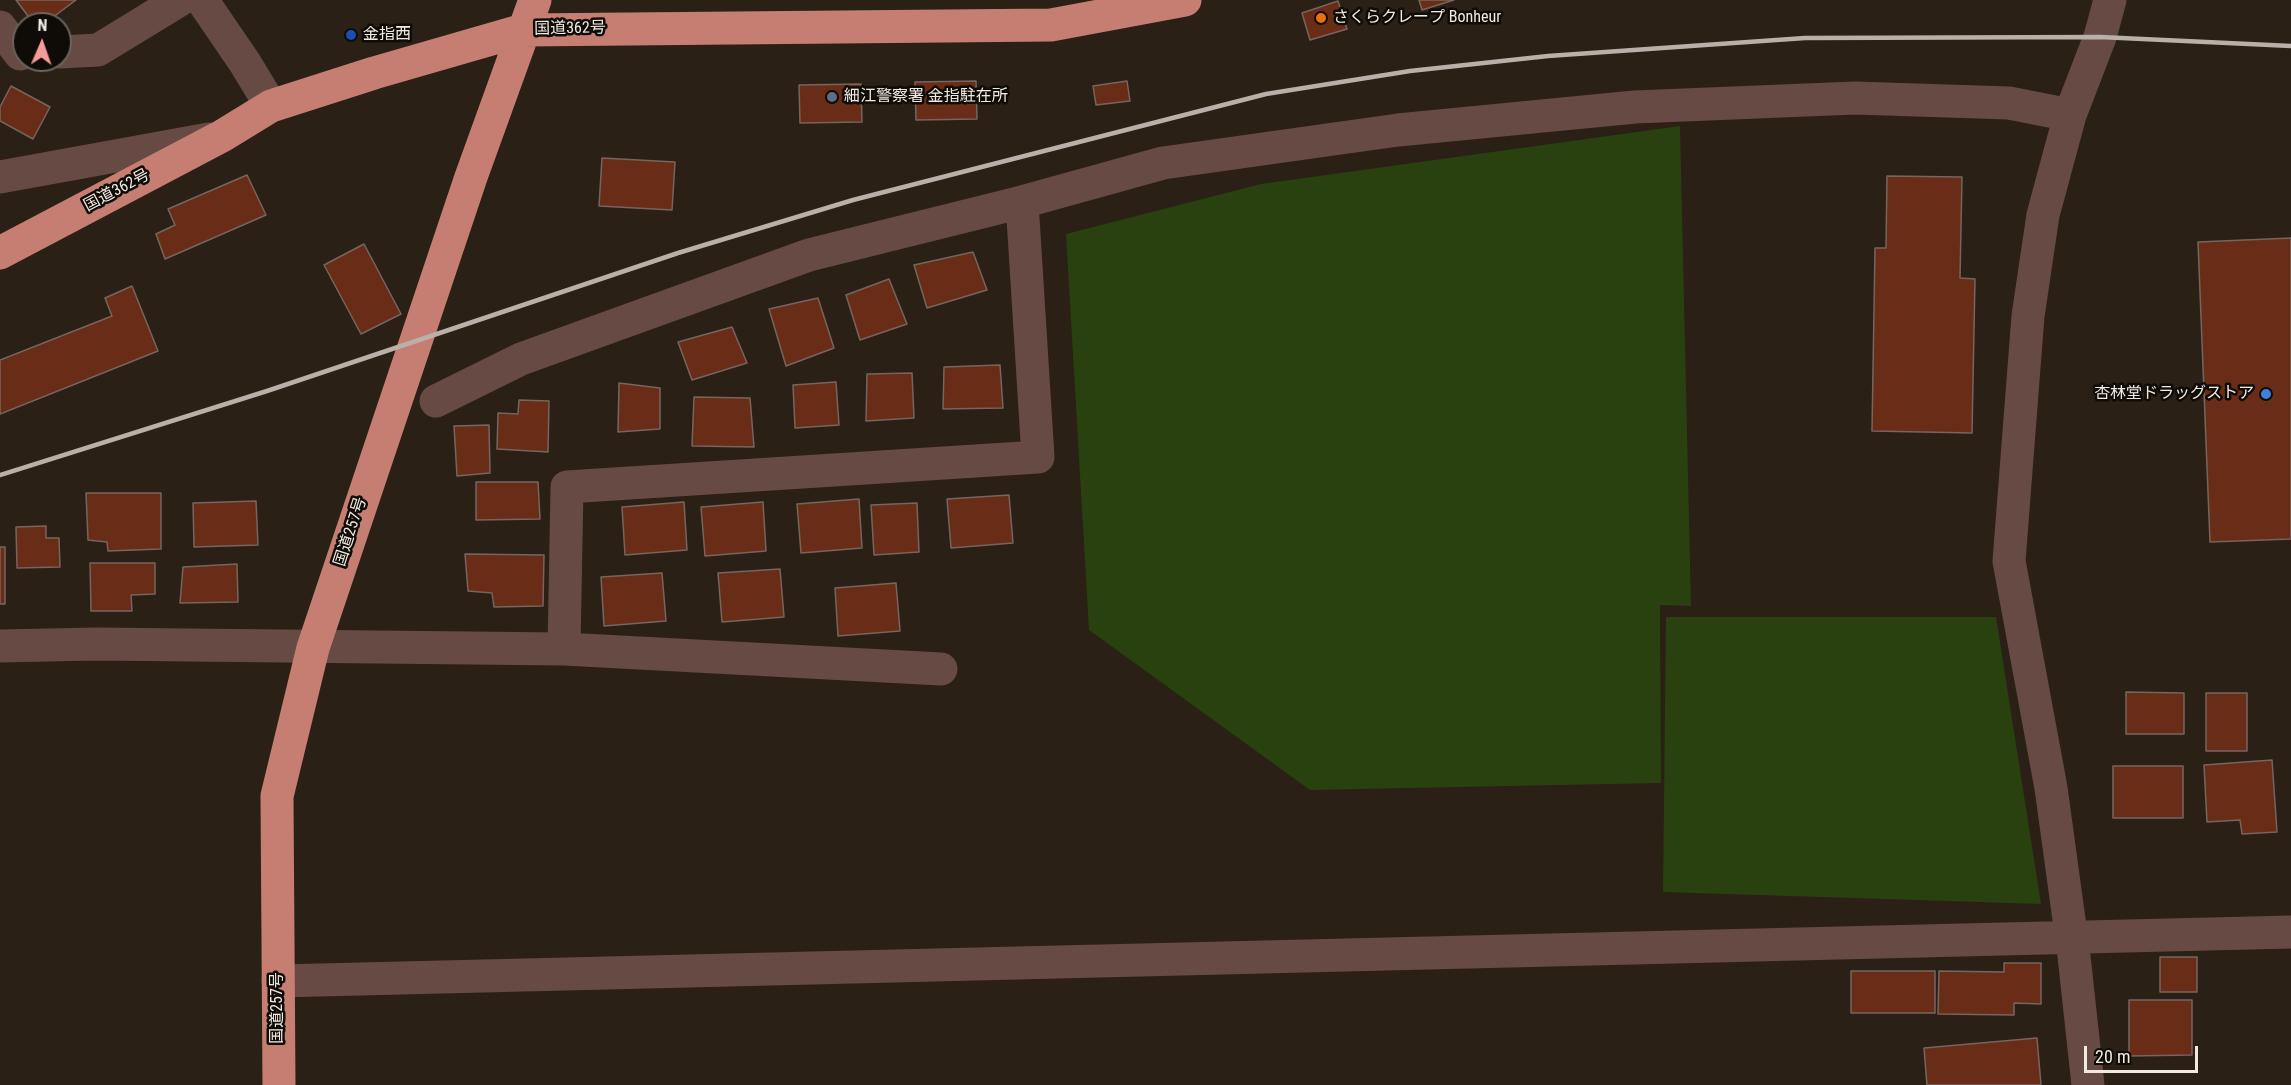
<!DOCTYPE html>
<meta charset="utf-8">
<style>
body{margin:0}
#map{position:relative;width:2291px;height:1085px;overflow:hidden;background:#2a2015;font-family:"Roboto Condensed",sans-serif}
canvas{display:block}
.north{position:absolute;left:12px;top:12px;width:60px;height:60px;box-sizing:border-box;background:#0f0b06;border:2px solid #69645e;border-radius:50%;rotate:2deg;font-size:16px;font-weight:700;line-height:24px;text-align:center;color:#f1eae3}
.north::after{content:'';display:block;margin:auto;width:21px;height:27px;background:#f59b9b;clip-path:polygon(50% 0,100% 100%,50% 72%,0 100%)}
.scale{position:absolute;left:2084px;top:1046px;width:114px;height:27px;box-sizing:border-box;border:3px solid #f1eae3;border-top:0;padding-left:8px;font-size:18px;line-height:21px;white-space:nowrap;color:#f1eae3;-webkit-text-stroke:4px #0f0b06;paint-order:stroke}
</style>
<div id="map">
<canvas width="2291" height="1085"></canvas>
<div class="north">N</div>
<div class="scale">20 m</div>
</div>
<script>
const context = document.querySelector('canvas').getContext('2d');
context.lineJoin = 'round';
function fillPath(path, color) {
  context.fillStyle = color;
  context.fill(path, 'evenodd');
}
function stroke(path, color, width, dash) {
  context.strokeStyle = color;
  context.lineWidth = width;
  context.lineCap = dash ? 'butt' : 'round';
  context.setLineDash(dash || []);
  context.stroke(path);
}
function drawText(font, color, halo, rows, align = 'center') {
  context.font = font + ' "Roboto Condensed","Noto Sans JP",sans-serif';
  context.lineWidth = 5;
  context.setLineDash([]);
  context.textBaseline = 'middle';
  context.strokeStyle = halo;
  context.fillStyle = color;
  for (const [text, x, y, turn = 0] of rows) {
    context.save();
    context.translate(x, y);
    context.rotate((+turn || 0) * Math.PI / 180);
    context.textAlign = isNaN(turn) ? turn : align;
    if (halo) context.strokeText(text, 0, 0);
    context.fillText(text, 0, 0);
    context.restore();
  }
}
const green = new Path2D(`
 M1680 126 1691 606 1660 605 1661 783 1310 790 1089 630 1066 234 1261 184Z
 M1666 617H1996L2041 904 1663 892Z`);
const building = new Path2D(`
 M16 0H76L44 24H34Z
 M1419 0H1454L1422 10Z
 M1338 1 1347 29 1310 40 1302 13Z
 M976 81 977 119 916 120 915 82Z
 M1127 81 1130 101 1096 105 1093 86Z
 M861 84 862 122 800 123 799 85Z
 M11 86 50 107 33 139 0 121V107Z
 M602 158 675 162 672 210 599 206Z
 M247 175 266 215 165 259 156 234 175 225 168 209Z
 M1887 176 1962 177 1960 278 1975 279 1972 433 1872 431 1875 248H1886Z
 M2291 238V539L2210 542 2198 242Z
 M364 244 401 314 361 334 324 265Z
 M973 252 987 290 927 308 914 265Z
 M889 279 907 324 860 340 846 295Z
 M132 286 158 351 0 414V360L112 316 105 298Z
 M818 298 834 348 786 366 769 309Z
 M732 327 747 363 692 380 678 342Z
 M1000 365 1003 408 943 409 944 367Z
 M912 373 914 418 866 421 867 374Z
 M836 382 839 425 795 428 793 385Z
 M619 383 660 388V429L618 432Z
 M694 397 750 398 754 447 692 446Z
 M519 400 549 401 548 452 497 449 498 413 518 414Z
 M489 425 490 473 457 476 454 426Z
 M476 482H538L540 519 476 520Z
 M86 493H161V549L108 551 107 542 88 540Z
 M1009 495 1013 543 951 548 947 499Z
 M859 499 862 548 801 553 797 504Z
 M256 501 258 545 194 547 193 503Z
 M684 502 687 550 625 555 622 507Z
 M763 502 766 551 705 556 701 507Z
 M917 503 919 552 874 555 871 505Z
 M46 526V538H59L60 567 17 568 16 527Z
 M0 547H5V604H0Z
 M465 554 544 555 543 606 494 607 492 593 468 591Z
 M90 563H155V594L131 595 132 611H91Z
 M237 564 238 602 180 603 183 567Z
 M780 569 784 617 722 622 718 573Z
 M662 573 666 621 604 626 601 577Z
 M896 583 900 631 838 636 835 588Z
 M2126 692 2184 693V734H2126Z
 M2206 693H2247V751H2206Z
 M2272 760 2277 832 2242 834 2240 820 2207 822 2204 765Z
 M2113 766H2183V818H2113Z
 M2160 957H2197V992H2160Z
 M2004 963H2041V1004L2014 1003V1015L1938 1014 1939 971 2004 972Z
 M1851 971H1935V1013H1851Z
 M2129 1000H2192V1055L2129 1056Z
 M2037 1038 2041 1085H1927L1924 1048Z`);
const minor = new Path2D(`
 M202 0 245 63 271 106
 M0 27 20 54 24 53
 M60 52 98 50 180 0
 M0 177 209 139
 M436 401 521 359 809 255 1022 202 1163 163 1398 130 1635 107 1855 98 2009 103 2070 115
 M0 646 96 644 564 649 567 487 1038 457 1022 202
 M564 649 941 669
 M278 981 2291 932
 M2088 1085 2074 956 2051 788 2009 561 2028 316 2043 215 2070 115 2100 37 2110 0`);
const highway = new Path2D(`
 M0 253 222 136 271 106 374 73 523 30 1051 25 1185 0
 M279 1085 277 796 313 648 471 177 535 0`);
const rail = new Path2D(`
 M0 475 267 391 678 253 853 200 1266 94 1410 71 1548 56 1805 38 2100 37 2291 46`);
const markers = [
 [1321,18,6,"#e8710a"],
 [351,35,6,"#1a4fb4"],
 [832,97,6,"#5c6f8a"],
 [2266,394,6,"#3f7fe0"]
];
const poiNames = [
 ["さくらクレープ Bonheur",1333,18],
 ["金指西",363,35],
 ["細江警察署 金指駐在所",844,97],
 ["杏林堂ドラッグストア",2254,394,"right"]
];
const streetNames = [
 ["国道362号",570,29,-1],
 ["国道362号",117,191,-28],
 ["国道257号",351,532,-72],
 ["国道257号",278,1008,-90]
];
fillPath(green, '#28410f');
fillPath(building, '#692d17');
stroke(building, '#76655f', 1.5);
stroke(minor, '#674a44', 33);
stroke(highway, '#c77e72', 33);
stroke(rail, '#b9b1a9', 4.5);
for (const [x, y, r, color] of markers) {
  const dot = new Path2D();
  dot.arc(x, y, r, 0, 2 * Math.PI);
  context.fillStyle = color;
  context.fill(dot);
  stroke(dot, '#0f0b06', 2);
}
drawText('16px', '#f1eae3', '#0f0b06', poiNames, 'left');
drawText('16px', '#f1eae3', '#0f0b06', streetNames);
</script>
